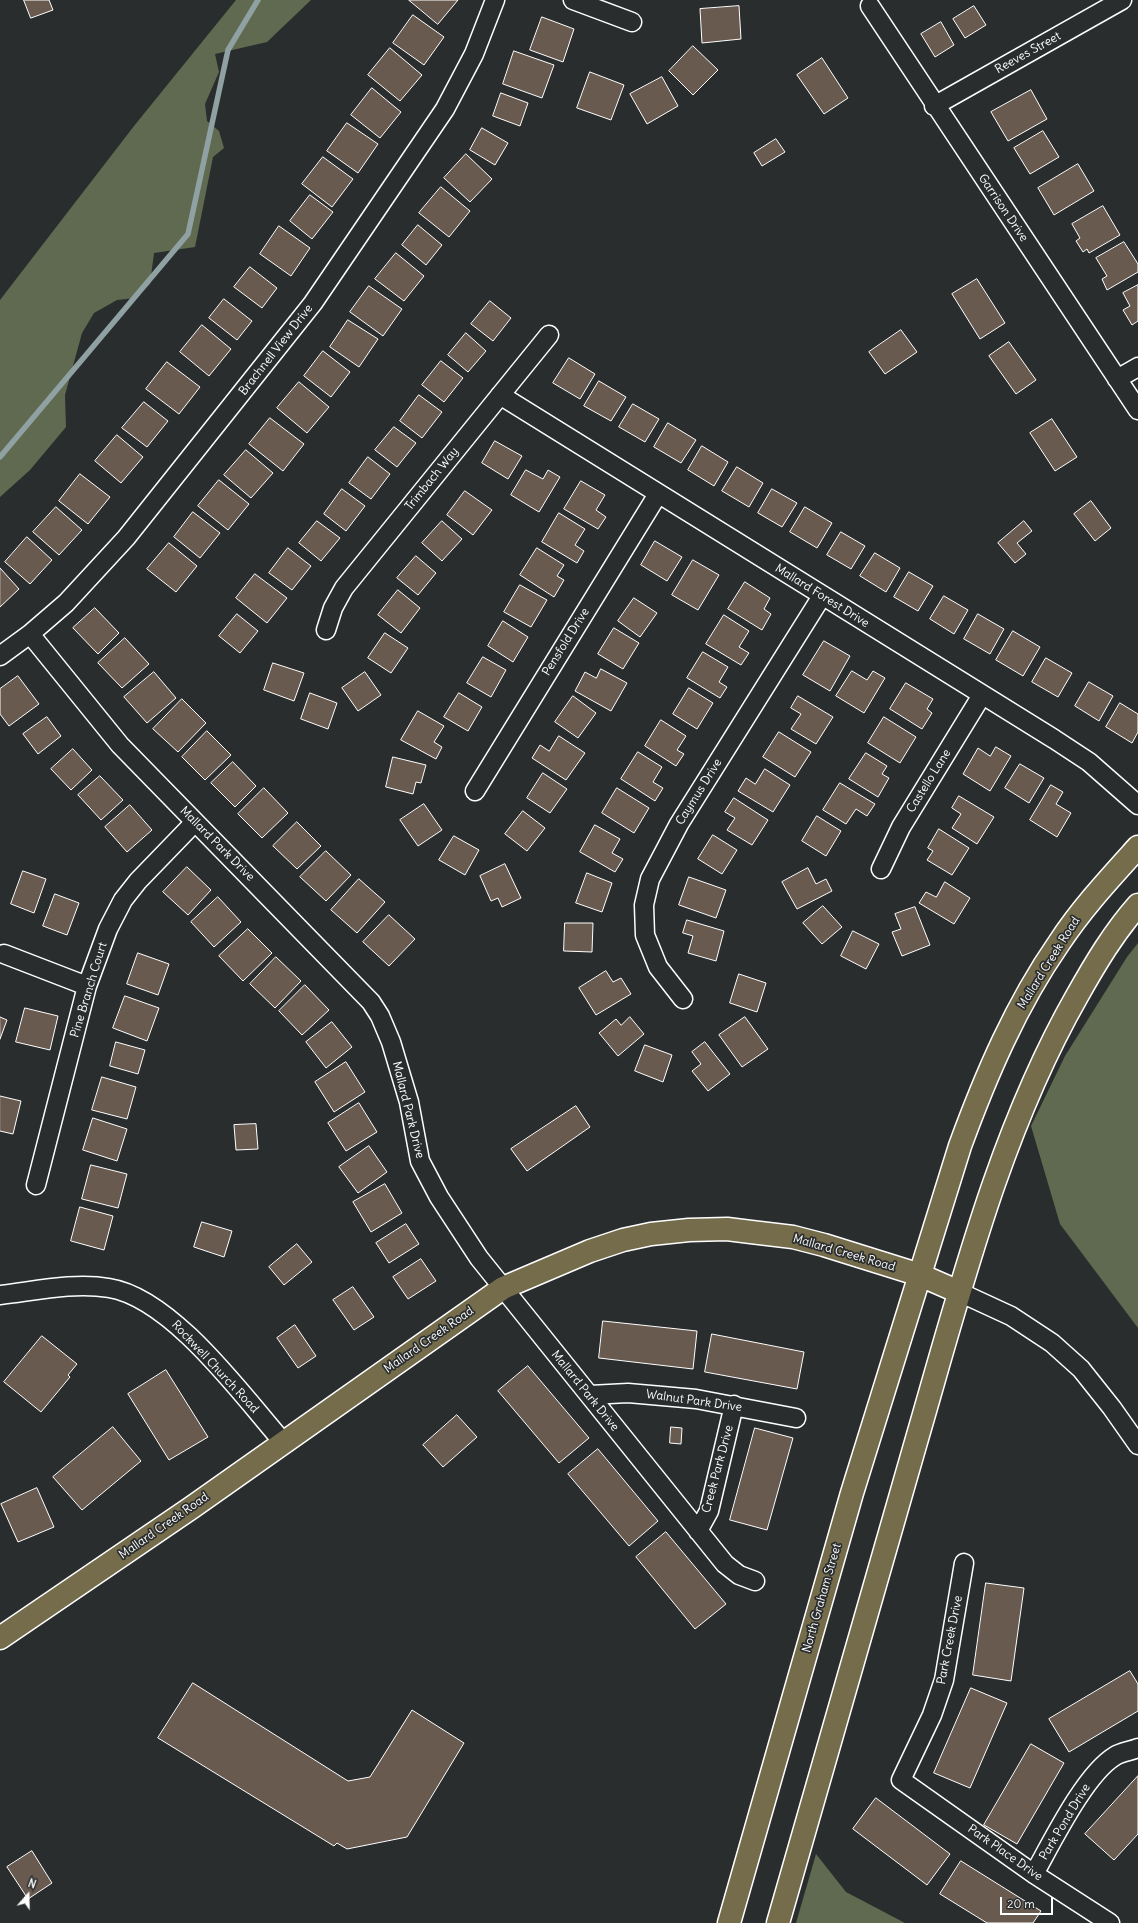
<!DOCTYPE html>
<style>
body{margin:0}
#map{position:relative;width:1138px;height:1923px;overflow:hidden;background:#2a2d2e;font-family:Delius,sans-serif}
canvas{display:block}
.north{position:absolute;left:8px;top:1875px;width:40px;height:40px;-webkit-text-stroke:3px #2a2d2e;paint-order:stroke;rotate:20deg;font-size:11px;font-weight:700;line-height:16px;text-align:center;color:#fff}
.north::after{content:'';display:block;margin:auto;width:14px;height:18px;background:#fff;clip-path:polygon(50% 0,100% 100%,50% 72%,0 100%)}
.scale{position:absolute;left:1000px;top:1897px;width:53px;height:18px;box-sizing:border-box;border:2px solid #fff;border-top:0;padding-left:5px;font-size:12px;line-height:14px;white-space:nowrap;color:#fff;-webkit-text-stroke:3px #2a2d2e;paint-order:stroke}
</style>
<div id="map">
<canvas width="1138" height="1923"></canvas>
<div class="north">N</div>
<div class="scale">20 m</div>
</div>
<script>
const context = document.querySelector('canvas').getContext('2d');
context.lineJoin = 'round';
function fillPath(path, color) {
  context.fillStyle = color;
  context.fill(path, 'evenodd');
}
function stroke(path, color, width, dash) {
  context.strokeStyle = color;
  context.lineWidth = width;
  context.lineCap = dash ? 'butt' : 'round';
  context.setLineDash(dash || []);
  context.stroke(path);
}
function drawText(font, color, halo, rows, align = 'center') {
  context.font = font + ' Delius,sans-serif';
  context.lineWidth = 3.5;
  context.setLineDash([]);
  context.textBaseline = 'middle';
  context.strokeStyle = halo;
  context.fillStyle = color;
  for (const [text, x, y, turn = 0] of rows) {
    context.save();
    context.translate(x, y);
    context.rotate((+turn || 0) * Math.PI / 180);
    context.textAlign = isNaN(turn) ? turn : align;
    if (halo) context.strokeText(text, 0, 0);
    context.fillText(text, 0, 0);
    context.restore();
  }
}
const green = new Path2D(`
 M236 0H311L267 42 215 54 219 72 205 104 207 121 219 131 224 148 213 157 195 247 154 253 150 284 135 298 117 300 94 313 82 333 65 395 66 427 30 470 0 497V300L134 126Z
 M1138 943V1328L1060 1224 1031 1126 1065 1056 1127 957Z
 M816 1854 846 1892 905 1923H796Z`);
const stream = new Path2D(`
 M0 457 188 234 228 50 258 0`);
const building = new Path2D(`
 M24 0H49L53 10 31 18Z
 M409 0H458L438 24Z
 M739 6 741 39 702 43 700 9Z
 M974 6 986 25 965 38 953 19Z
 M413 15 444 37 424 65 393 43Z
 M542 17 574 29 563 62 530 50Z
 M941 22 954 45 935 57 921 34Z
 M693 46 718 70 693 95 669 71Z
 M390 48 422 75 400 101 368 75Z
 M514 51 554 65 542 98 503 84Z
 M822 58 848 98 824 114 797 75Z
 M590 72 624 85 611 120 577 108Z
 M662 77 678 106 647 124 630 94Z
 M372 88 401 112 380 138 351 115Z
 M1031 90 1047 119 1008 141 991 112Z
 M501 93 528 103 520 126 493 116Z
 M347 123 378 144 358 173 327 151Z
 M482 128 508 143 495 165 470 150Z
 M1043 131 1059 157 1030 174 1014 148Z
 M776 139 785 152 762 166 754 153Z
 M466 154 492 179 470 202 444 178Z
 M323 157 353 179 332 207 302 184Z
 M1078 164 1094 191 1054 215 1038 188Z
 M441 187 470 211 449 237 419 213Z
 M310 195 333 212 312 239 290 221Z
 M1103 206 1120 235 1089 253 1087 249 1083 252 1076 241 1080 238 1072 224Z
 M418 225 442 245 426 265 402 245Z
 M279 226 310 248 291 276 260 254Z
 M1124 242 1138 264V272L1107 290 1102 279 1107 276 1096 258Z
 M396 253 424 276 404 301 375 279Z
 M250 267 277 288 262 308 234 287Z
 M977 279 1005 323 980 339 952 294Z
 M1138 285V321L1132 325 1123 310 1130 306 1123 293Z
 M369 286 402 309 383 336 350 312Z
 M224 299 252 321 237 340 209 318Z
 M490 301 511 318 493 341 471 324Z
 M348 320 378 339 359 367 330 347Z
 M202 325 231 349 209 376 180 352Z
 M901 330 917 352 885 374 869 352Z
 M466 333 486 351 468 372 448 355Z
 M1009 342 1036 380 1016 394 989 356Z
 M323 351 350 372 331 397 304 376Z
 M569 358 595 374 580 399 553 383Z
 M441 361 463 378 444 402 422 385Z
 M167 362 200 387 179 414 146 389Z
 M599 381 626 397 611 421 584 406Z
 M299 382 329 407 307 433 277 408Z
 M419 395 442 412 422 438 400 421Z
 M144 402 168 421 147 447 122 428Z
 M633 404 659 419 645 442 619 427Z
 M270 418 304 444 283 471 249 444Z
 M1052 419 1077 457 1055 471 1030 433Z
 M668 423 696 440 681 463 654 447Z
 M394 427 416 443 397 467 375 450Z
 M117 435 143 457 121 483 95 461Z
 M495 441 522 456 508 479 482 463Z
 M702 446 728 462 714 486 688 470Z
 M246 450 273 473 251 498 224 475Z
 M368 457 390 474 371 499 349 483Z
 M737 467 763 483 749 507 722 491Z
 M526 470 543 479 548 470 560 477 539 512 511 495Z
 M80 474 110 497 88 524 59 501Z
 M219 480 249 504 228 530 198 506Z
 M581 481 605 495 596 510 606 517 598 529 564 509Z
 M342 489 365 506 346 531 324 514Z
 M772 489 797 503 782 527 758 513Z
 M465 491 492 510 473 535 447 515Z
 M1091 501 1111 528 1095 541 1074 514Z
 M56 507 82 530 59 555 33 532Z
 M805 507 832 523 817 548 790 532Z
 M193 512 220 533 200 558 174 537Z
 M559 513 585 529 575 545 584 551 577 563 542 542Z
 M317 521 340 538 321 561 299 543Z
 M442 521 462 539 442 561 422 543Z
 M1024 521 1032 531 1017 543 1026 554 1015 563 998 543Z
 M841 532 865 546 851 569 827 555Z
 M27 537 52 560 30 584 5 562Z
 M655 541 682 557 667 581 641 565Z
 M169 543 197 566 176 592 147 569Z
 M288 548 311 566 292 590 269 573Z
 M537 548 564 565 557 576 564 580 554 597 520 575Z
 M875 553 900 568 886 592 860 576Z
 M416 556 436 573 418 595 397 578Z
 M693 560 719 575 698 610 672 595Z
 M0 568 19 589 0 607Z
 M909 572 933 586 918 611 894 597Z
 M255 574 287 598 267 623 236 598Z
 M745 582 770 598 764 609 771 614 762 630 728 609Z
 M520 585 547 600 531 627 504 612Z
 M398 590 420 608 401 633 378 615Z
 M944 596 968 610 954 634 930 619Z
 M634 598 657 613 640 637 618 621Z
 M95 608 119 633 98 654 73 628Z
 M237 614 258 631 240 653 219 636Z
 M978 614 1004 629 990 654 964 639Z
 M724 615 749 631 739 647 749 653 741 665 706 644Z
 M503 621 528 637 513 662 488 646Z
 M614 628 639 643 623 669 598 654Z
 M1013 631 1040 647 1023 676 996 660Z
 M385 633 408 648 391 673 368 658Z
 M125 638 149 664 122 688 98 663Z
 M824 641 850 656 830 691 803 675Z
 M703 652 728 667 719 682 727 687 720 698 687 678Z
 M483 657 506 670 491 697 467 683Z
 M1046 658 1072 673 1058 697 1032 682Z
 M273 663 304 673 294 701 264 690Z
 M601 669 627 683 611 711 575 691 585 672 596 678Z
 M852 671 867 680 873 671 885 678 864 713 836 696Z
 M154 672 176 698 147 723 124 697Z
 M365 672 381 695 358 711 342 688Z
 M18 676 39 704 9 726 0 714V689Z
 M1089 682 1113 696 1099 721 1075 706Z
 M906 683 933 699 927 709 932 713 922 729 890 709Z
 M689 688 713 703 697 729 673 714Z
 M310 693 337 703 328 729 301 719Z
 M459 693 482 707 468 731 444 717Z
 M573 696 596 713 578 738 555 722Z
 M798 696 833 717 816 744 791 729 801 714 791 708Z
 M182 699 206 723 178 752 153 729Z
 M1120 703 1138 714V732L1132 743 1106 727Z
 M418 711 444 726 434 742 442 747 436 759 401 740Z
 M47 717 61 736 38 754 23 734Z
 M884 717 916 737 900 763 868 743Z
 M661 720 686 736 677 750 684 754 676 766 645 746Z
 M207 731 231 755 205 780 182 757Z
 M779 732 811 752 795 777 763 757Z
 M559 736 585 753 566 780 532 758 540 745 549 751Z
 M996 747 1011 756 990 791 963 774 978 748 990 756Z
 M73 749 92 770 71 790 51 769Z
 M638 752 662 767 653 782 663 788 655 801 621 779Z
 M866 753 887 766 882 774 889 778 878 797 849 779Z
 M393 757 426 765 421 783 416 782 413 794 386 787Z
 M233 762 256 786 235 807 211 783Z
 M1020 764 1044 778 1029 803 1005 788Z
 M765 769 790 785 773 812 738 791 746 778 755 784Z
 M543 773 567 789 550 813 527 798Z
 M100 776 123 800 101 820 78 795Z
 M840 783 875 804 867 816 856 809 846 824 823 810Z
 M1051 785 1063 792 1056 804 1071 813 1057 837 1030 820Z
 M264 788 288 813 262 838 238 814Z
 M617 788 649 808 634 833 602 813Z
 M959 796 994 817 977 844 952 828 961 814 952 808Z
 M734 798 768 820 752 845 727 830 735 818 725 812Z
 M424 804 442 830 418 846 400 820Z
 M130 805 152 830 127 852 105 827Z
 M523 811 545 828 527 851 505 834Z
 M817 816 841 831 826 856 802 841Z
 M297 822 321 846 297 869 273 846Z
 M595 825 620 839 612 853 623 859 615 872 580 852Z
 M939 829 969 848 952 875 927 860 933 851 928 848Z
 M713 835 737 850 722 874 698 859Z
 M454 836 479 850 465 875 439 860Z
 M326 851 351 875 326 901 300 877Z
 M505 864 521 898 502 907 498 898 491 901 480 876Z
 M187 867 211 890 188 915 163 892Z
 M808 868 816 884 826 879 832 891 797 909 782 882Z
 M23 871 46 879 34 913 11 904Z
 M587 873 612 883 602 912 576 903Z
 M689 877 726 890 716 918 679 905Z
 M359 879 385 902 357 933 331 910Z
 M945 882 970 898 954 924 919 903 926 892 936 897Z
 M55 894 79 903 67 935 43 926Z
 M218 897 241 922 214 947 191 922Z
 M823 906 842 927 822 944 803 923Z
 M915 907 930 945 902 956 892 932 901 929 895 914Z
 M389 915 415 939 389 966 363 942Z
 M687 920 724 931 716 961 688 953 693 936 683 933Z
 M565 923H593L592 952 564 951Z
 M248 929 272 953 243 981 219 956Z
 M853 931 879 944 866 969 841 956Z
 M138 953 169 964 158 995 127 984Z
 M276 957 301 981 275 1008 250 984Z
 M606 971 613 982 621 978 631 994 596 1015 579 988Z
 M739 974 766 983 757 1012 730 1003Z
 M305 985 329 1010 302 1035 279 1011Z
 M125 996 159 1008 147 1041 113 1028Z
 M25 1008 58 1016 50 1050 16 1042Z
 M0 1017 7 1020 0 1039Z
 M630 1017 644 1034 618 1056 599 1033 616 1019 621 1025Z
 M745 1017 768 1049 742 1067 719 1035Z
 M332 1022 352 1047 326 1068 306 1042Z
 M116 1042 145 1050 138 1074 110 1066Z
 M705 1042 730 1074 708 1091 692 1071 701 1064 692 1052Z
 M645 1045 672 1055 663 1082 635 1071Z
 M346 1062 365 1092 334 1112 315 1082Z
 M102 1077 136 1087 127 1119 92 1110Z
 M0 1096 21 1101 13 1134 0 1131Z
 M359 1103 377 1132 346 1151 328 1123Z
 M576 1106 590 1127 527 1171 511 1149Z
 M93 1118 127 1129 117 1161 83 1150Z
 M256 1124 258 1149 236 1150 234 1125Z
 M369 1146 387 1172 358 1193 339 1167Z
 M91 1165 127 1174 118 1208 82 1199Z
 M385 1184 402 1213 371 1232 353 1202Z
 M80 1207 113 1216 104 1250 71 1241Z
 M202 1222 232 1231 224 1257 194 1247Z
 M406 1224 419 1244 389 1263 376 1243Z
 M297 1244 312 1262 284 1285 269 1267Z
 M421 1259 436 1281 408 1299 393 1277Z
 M353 1287 374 1317 354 1330 333 1300Z
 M603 1321 697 1331 693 1369 599 1358Z
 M295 1325 316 1356 298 1368 277 1338Z
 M712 1334 804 1352 797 1389 705 1372Z
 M42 1336 77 1364 68 1375 70 1377 41 1412 4 1382Z
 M528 1366 589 1438 559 1463 498 1391Z
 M166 1370 208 1437 169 1460 128 1394Z
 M457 1415 477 1437 443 1467 423 1445Z
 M113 1427 141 1461 82 1510 53 1477Z
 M671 1427 682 1428 681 1444 670 1443Z
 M755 1428 793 1438 767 1530 730 1520Z
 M598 1449 658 1521 629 1546 568 1474Z
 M37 1488 54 1527 18 1542 1 1504Z
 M666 1532 726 1604 695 1629 636 1557Z
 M986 1583 1024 1588 1011 1681 973 1675Z
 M1130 1671 1138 1684V1711L1069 1752 1049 1719Z
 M193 1683 348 1781 370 1777 412 1710 464 1743 407 1837 347 1849 337 1843 334 1846 158 1738Z
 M971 1688 1007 1703 970 1788 934 1773Z
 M1031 1744 1064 1763 1017 1844 984 1825Z
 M1138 1776V1834L1114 1860 1085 1834Z
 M876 1798 950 1854 927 1885 853 1829Z
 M32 1851 52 1883 28 1899 7 1867Z
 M961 1861 1041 1911 1033 1923H987L940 1894Z`);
const minor = new Path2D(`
 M573 0 632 22
 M870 6 1138 410
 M934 106 1122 0
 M1117 379 1138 367
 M500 395 1054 739 1089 762 1138 805
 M326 630 333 608 344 588 549 335
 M30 634 120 745 371 1002 380 1016 391 1042 409 1102 420 1161 439 1197 479 1258 725 1564 739 1575 755 1581
 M0 656 30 634 66 603 126 538 313 303 445 109 474 54 495 0
 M475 791 658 494
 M881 869 901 827 982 695
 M4 954 87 986
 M683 999 658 967 645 935 644 905 650 879 679 824 822 596
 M36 1185 87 986 108 929 123 900 138 881 195 822
 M959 1292 1011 1316 1052 1343 1081 1369 1112 1408 1138 1445
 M0 1295C35 1291 74 1282 109 1288 172 1298 242 1395 283 1442
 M590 1395 628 1393 696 1399 796 1418
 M698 1531 709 1511 734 1405
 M964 1563 944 1680 932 1715 901 1780 1034 1874 1110 1923
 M1034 1874C1052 1842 1085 1774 1115 1756 1121 1752 1131 1751 1138 1748`);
const major = new Path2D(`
 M0 1638 191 1508 503 1288 590 1251 623 1240 651 1234 689 1230 727 1229 751 1232 793 1237 824 1245 920 1275 959 1292
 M729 1923 852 1493 960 1146C986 1075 1016 1005 1059 943 1082 908 1110 878 1138 847
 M778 1923C825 1760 871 1598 918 1435 961 1287 1000 1131 1077 996 1095 964 1114 932 1138 905`);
const streetNames = [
 ["Reeves Street",1028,53,-29],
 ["Garrison Drive",1003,208,56],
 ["Brachnell View Drive",276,350,-52],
 ["Trimbach Way",432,479,-51],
 ["Mallard Forest Drive",822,596,32],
 ["Pensfold Drive",566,642,-58],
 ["Castello Lane",929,781,-58],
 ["Caymus Drive",699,792,-58],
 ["Mallard Park Drive",217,844,45],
 ["Mallard Creek Road",1049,963,-58],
 ["Pine Branch Court",89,990,-73],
 ["Mallard Park Drive",408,1110,76],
 ["Mallard Creek Road",844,1253,16],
 ["Mallard Creek Road",429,1340,-35],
 ["Rockwell Church Road",215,1367,47],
 ["Mallard Park Drive",585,1391,51],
 ["Walnut Park Drive",694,1401,8],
 ["Creek Park Drive",718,1469,-75],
 ["Mallard Creek Road",164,1526,-35],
 ["North Graham Street",822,1598,-74],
 ["Park Creek Drive",950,1640,-79],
 ["Park Pond Drive",1065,1822,-59],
 ["Park Place Drive",1005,1853,35]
];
fillPath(green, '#606a50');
stroke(stream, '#8fa1a3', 5.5);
fillPath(building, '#685a4f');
stroke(building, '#fff', 1);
stroke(minor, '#fff', 21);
stroke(major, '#fff', 25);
stroke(minor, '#2a2d2e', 18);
stroke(major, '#746c4b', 22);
drawText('12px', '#fff', '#2a2d2e', streetNames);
</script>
